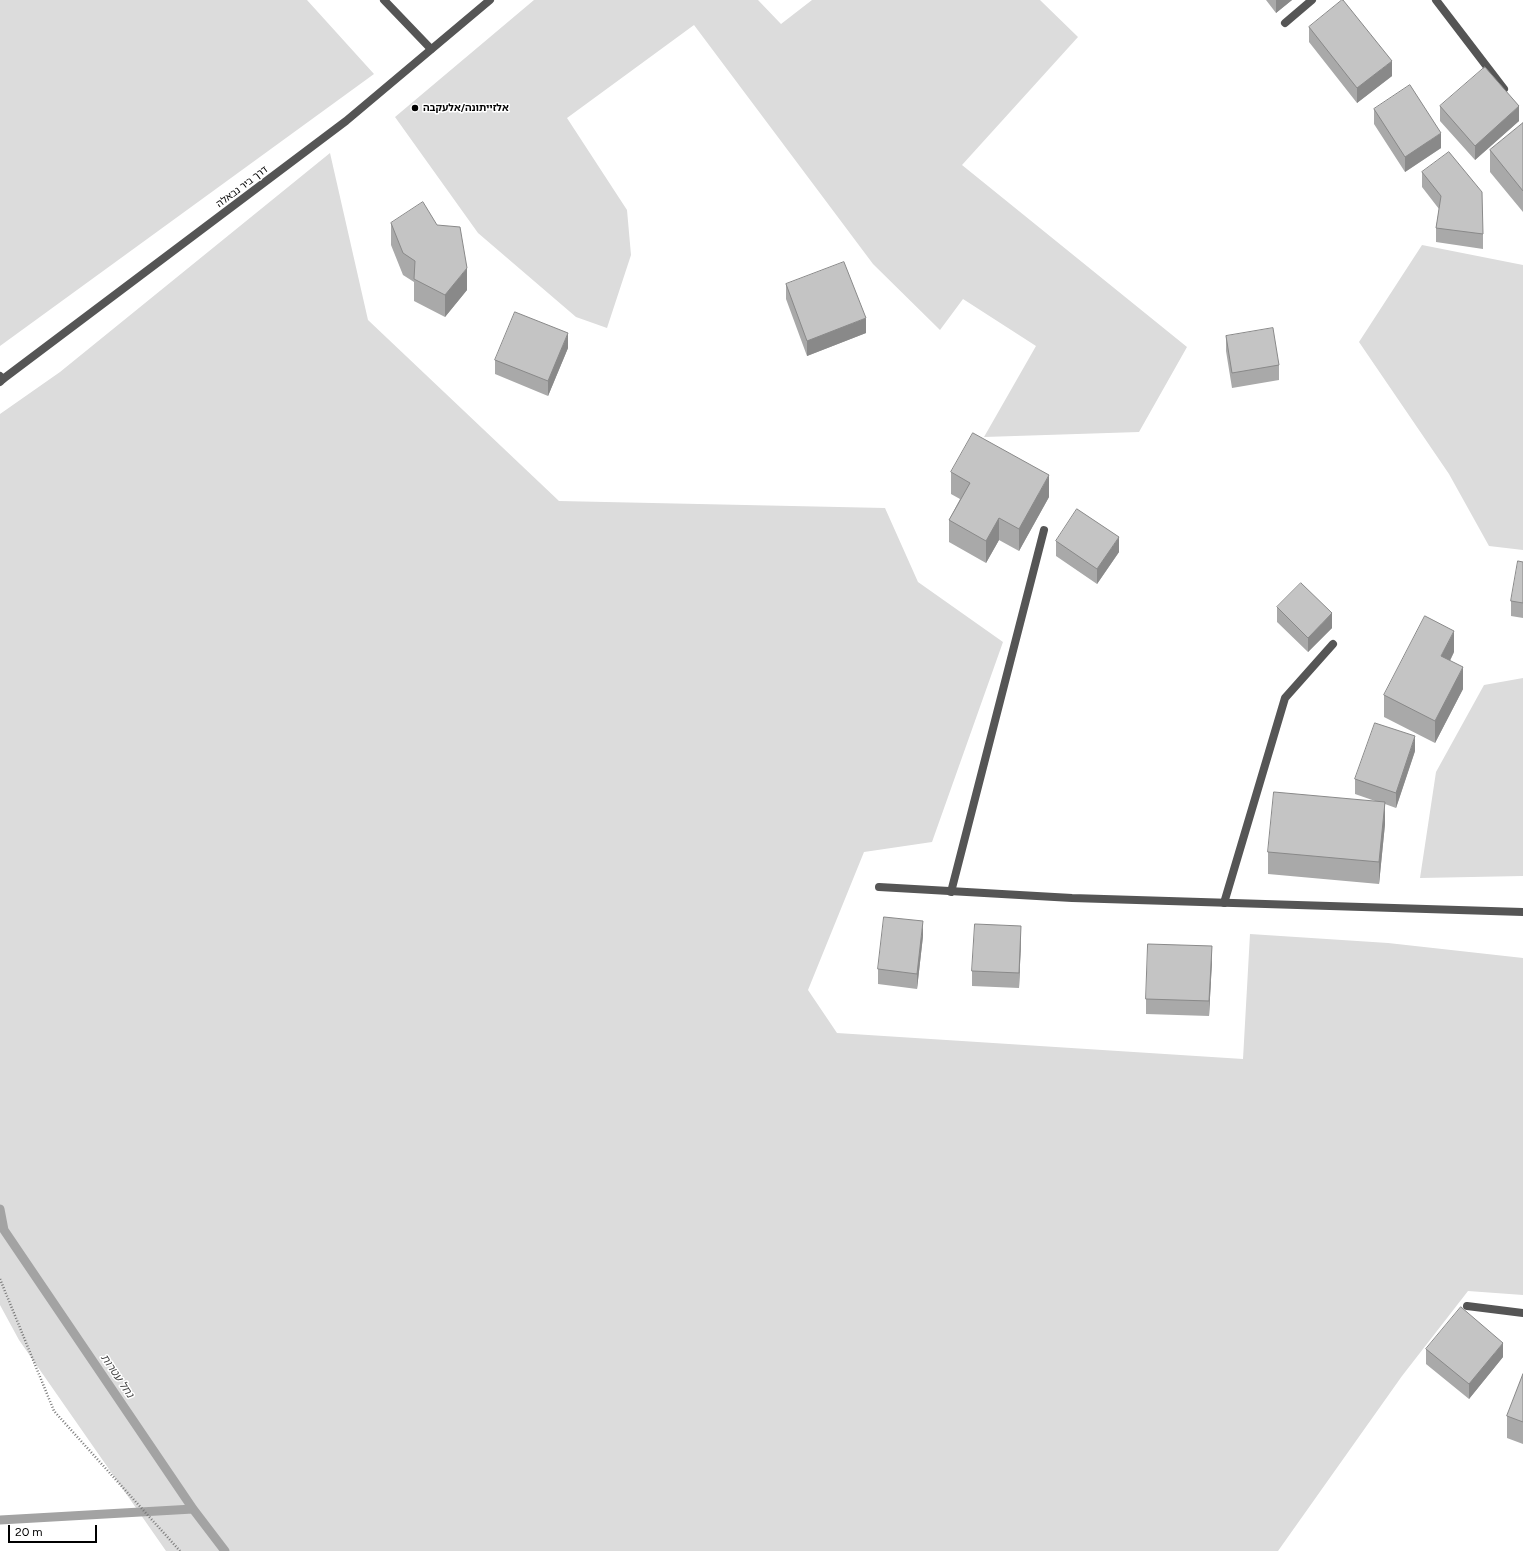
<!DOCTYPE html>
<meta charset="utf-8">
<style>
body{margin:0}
#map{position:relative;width:1523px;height:1551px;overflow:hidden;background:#fff;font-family:Figtree,sans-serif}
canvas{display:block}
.scale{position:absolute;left:8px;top:1525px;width:89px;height:18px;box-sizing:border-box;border:2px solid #000;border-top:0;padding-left:5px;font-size:12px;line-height:14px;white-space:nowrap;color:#000;-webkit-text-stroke:3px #fff;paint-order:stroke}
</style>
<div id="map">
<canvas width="1523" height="1551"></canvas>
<div class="scale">20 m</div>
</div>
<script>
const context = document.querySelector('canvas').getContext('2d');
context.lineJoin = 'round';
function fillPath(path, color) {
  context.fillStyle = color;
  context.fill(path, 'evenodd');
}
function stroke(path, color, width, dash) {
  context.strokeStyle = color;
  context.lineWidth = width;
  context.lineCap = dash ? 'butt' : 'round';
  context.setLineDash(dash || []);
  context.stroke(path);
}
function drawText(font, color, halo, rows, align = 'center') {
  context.font = font + ' Figtree,"Noto Sans Hebrew",sans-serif';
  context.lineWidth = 3;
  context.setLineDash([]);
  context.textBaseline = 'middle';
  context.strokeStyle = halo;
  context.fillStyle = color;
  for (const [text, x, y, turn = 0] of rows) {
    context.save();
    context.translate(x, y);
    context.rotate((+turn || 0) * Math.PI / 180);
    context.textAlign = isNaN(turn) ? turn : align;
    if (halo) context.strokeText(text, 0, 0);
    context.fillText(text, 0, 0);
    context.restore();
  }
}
const green = new Path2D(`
 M0 0H307L374 74 0 346Z
 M534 0H758L781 24 812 0H1040L1078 37 962 165 1187 347 1139 432 984 437 1036 346 963 299 940 330 873 264 694 25 567 118 627 210 631 255 607 328 576 317 478 233 395 117Z
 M330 153 368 320 559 501 885 508 918 582 1003 642 932 842 864 852 808 990 837 1033 1243 1059 1250 934 1388 943 1523 958V1295L1468 1291 1402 1376 1278 1551H166L19 1340 0 1305V414L60 372Z
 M1422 245 1523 265V550L1489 546 1449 474 1359 342Z
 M1523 678V876L1420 878 1436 772 1484 685Z`);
const stream = new Path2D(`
 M0 1209 4 1230 193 1509 225 1551
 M0 1520 193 1509`);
const path = new Path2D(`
 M0 1279 54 1411 180 1551`);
const service = new Path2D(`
 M1285 23 1312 0
 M951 892 1044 530
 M1224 903 1285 698 1333 644`);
const minor = new Path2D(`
 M384 0 431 49
 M1436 0 1504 89
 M0 376 3 379 0 382
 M879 887 1072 898 1523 912
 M1467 1306 1523 1313`);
const tertiary = new Path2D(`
 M3 379 346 121 490 0`);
const wall = new Path2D(`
 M1266 0H1292L1276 13Z
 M1309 27 1392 76 1357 103 1309 42Z
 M1440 106 1519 121 1475 160 1440 121Z
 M1374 109 1441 148 1405 172 1374 124Z
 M1523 123V212L1490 172V150Z
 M1422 172 1483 234V249L1436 242V228L1439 209 1422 187Z
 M391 223 467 290 445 317 414 301V282L403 275 391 245Z
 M786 284 866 333 807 356 786 299Z
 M1226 336 1279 365V380L1232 388 1226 351Z
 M568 348 548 396 495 374V360Z
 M951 472 1049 497 1019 551 999 540 986 563 949 542V520L960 499 951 494Z
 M1056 541 1119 552 1097 584 1056 556Z
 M1523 562V618L1511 616V601Z
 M1277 607 1332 628 1308 652 1277 622Z
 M1454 652 1450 661 1463 689 1435 743 1384 717V695Z
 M1415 751 1396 808 1385 804V824L1379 884 1268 874V852L1378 802 1355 794V779Z
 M923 936 917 989 878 984V969Z
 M1021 941 1019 988 972 986V971Z
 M1212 961 1209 1016 1146 1014V999Z
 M1426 1349 1503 1357 1469 1399 1426 1364Z
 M1523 1374V1444L1507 1438V1416Z`);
const shadedWall = new Path2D(`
 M1276 0H1292L1276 13Z
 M1392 61V76L1357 103V88Z
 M1519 106V121L1475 160V146Z
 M1441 133V148L1405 172V157Z
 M467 268V290L445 317V295Z
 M866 318V333L807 356V341Z
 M568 333V348L548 396V381Z
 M1049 475V497L1019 551V529Z
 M999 518V540L986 563V541Z
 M1119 537V552L1097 584V569Z
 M1332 613V628L1308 652V638Z
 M1454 631V652L1441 678V656Z
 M1463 667V689L1435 743V721Z
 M1415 736V751L1396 808V793Z
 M1385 802V824L1379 884V862Z
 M923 921V936L917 989V974Z
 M1021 926V941L1019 988V973Z
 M1212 946V961L1209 1016V1001Z
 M1503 1343V1357L1469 1399V1384Z`);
const building = new Path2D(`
 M1342 0H1343L1392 61 1357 88 1309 27Z
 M1485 67 1519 106 1475 146 1440 106Z
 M1410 85 1441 133 1405 157 1374 109Z
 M1523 123V191L1490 150Z
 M1449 152 1482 192 1483 234 1436 228 1441 196 1422 172Z
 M423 202 437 225 460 227 467 268 445 295 414 279 415 261 403 253 391 223Z
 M844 262 866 318 807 341 786 284Z
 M515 312 568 333 548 381 495 360Z
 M1273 328 1279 365 1232 373 1226 336Z
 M973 433 1049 475 1019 529 999 518 986 541 949 520 970 483 951 472Z
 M1077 509 1119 537 1097 569 1056 541Z
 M1518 561 1523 562V603L1511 601Z
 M1301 583 1332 613 1308 638 1277 607Z
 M1425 616 1454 631 1441 656 1463 667 1435 721 1384 695Z
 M1375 723 1415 736 1396 793 1355 779Z
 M1274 792 1385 802 1379 862 1268 852Z
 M884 917 923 921 917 974 878 969Z
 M975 924 1021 926 1019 973 972 971Z
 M1148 944 1212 946 1209 1001 1146 999Z
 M1461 1307 1503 1343 1469 1384 1426 1349Z
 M1523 1374V1422L1507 1416Z`);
const markers = [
 [415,108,4,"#000"]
];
const poiNames = [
 ["אלזייתונה/אלעקבה",423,108]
];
const streetNames = [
 ["דרך ביר נבאלה",242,187,-37]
];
const waterNames = [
 ["נחל עטרות",117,1376,56]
];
fillPath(green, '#dcdcdc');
stroke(stream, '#a3a3a3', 9);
stroke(path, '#777', 2.5, [1, 2]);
stroke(service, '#555', 8);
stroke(minor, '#555', 8);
stroke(tertiary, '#555', 8);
fillPath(wall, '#a9a9a9');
fillPath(shadedWall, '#898989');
fillPath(building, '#c4c4c4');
stroke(building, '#898989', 1);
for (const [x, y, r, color] of markers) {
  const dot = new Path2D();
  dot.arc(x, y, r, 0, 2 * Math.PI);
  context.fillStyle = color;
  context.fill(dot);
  stroke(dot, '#fff', 1.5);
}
drawText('bold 10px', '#000', '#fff', poiNames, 'left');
drawText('10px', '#000', '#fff', streetNames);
drawText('italic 11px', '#444', '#fff', waterNames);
</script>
